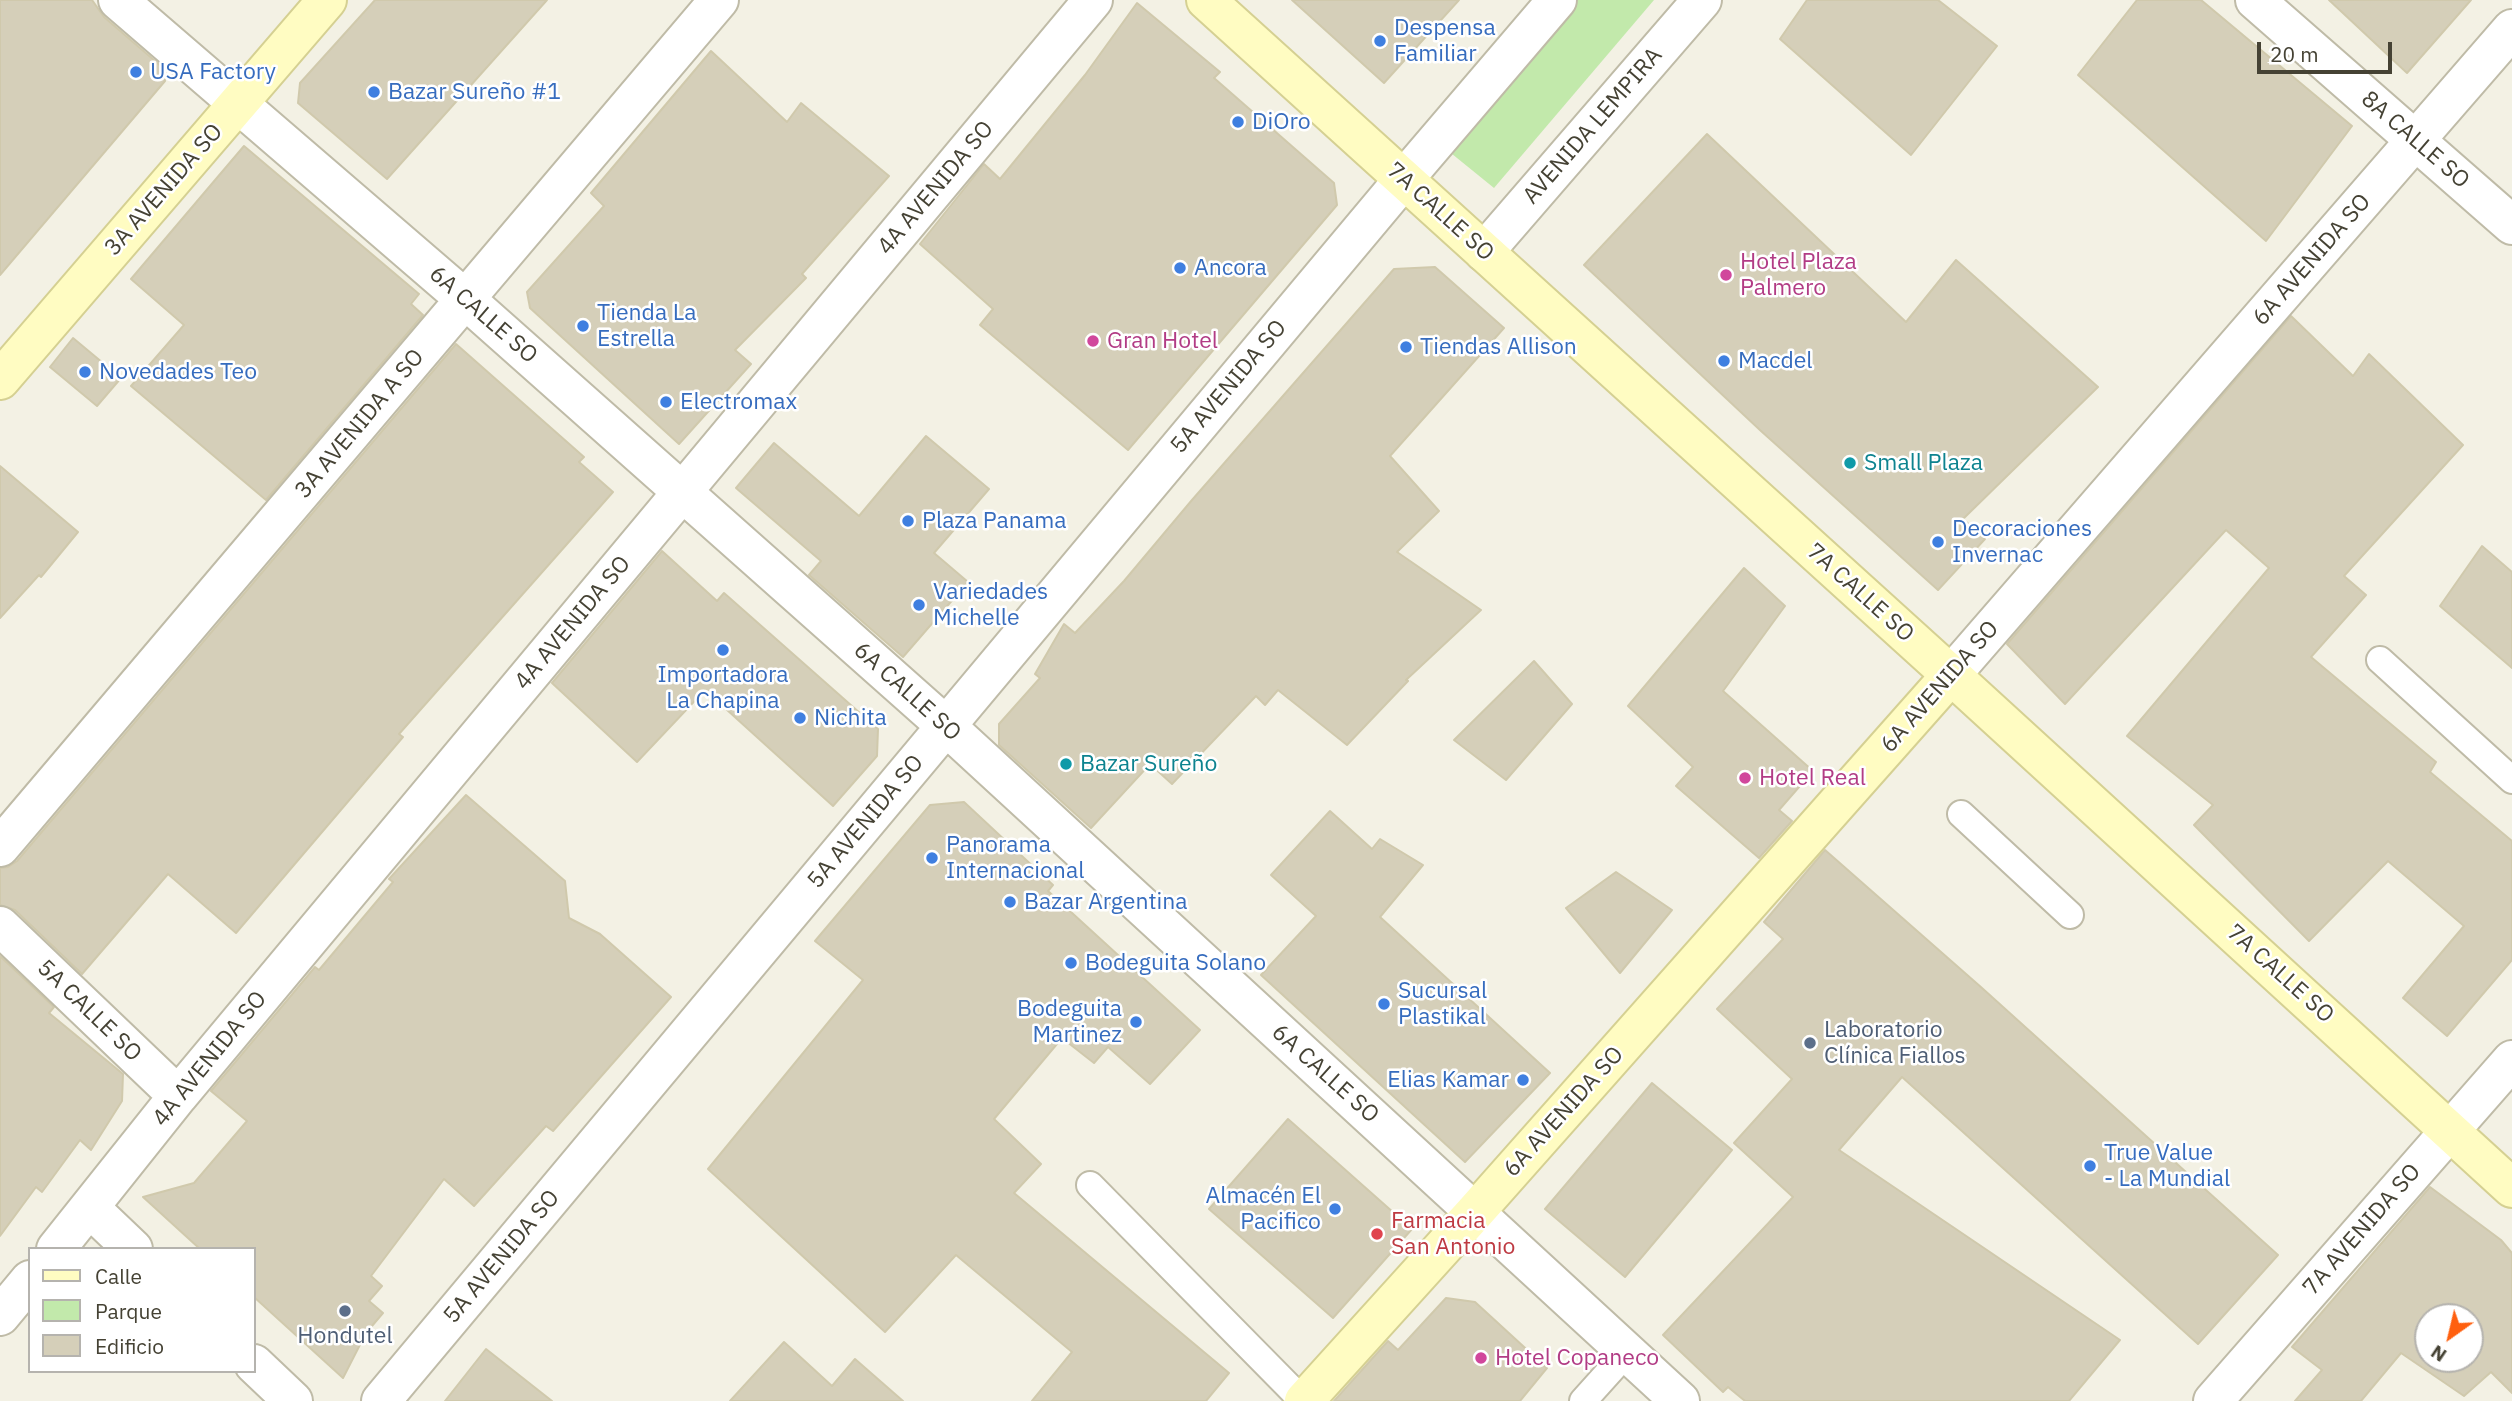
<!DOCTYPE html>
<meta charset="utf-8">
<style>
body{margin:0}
#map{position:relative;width:2512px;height:1401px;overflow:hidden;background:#f3f1e4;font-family:"IBM Plex Sans",sans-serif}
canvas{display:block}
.legend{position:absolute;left:28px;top:1247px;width:228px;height:126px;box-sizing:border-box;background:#fff;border:2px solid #b5b3ae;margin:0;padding:9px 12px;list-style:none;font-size:21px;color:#454234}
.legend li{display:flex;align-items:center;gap:14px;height:35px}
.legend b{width:35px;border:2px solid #b5b3ae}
.north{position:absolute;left:2414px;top:1303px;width:70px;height:70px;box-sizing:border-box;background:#fff;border:2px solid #b5b3ae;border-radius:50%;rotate:214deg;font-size:19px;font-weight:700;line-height:28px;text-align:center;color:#454234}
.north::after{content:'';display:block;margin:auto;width:24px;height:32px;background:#ff600f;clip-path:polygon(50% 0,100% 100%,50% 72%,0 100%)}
.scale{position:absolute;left:2257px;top:42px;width:135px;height:32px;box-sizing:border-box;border:4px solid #454234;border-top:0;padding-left:9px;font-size:21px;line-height:24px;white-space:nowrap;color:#454234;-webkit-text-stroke:5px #fff;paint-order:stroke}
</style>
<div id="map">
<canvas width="2512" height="1401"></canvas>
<ul class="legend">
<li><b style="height:9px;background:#fffcc2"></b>Calle</li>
<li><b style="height:19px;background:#c2e9ab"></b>Parque</li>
<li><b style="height:19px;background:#d5cfb9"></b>Edificio</li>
</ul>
<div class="north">N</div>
<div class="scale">20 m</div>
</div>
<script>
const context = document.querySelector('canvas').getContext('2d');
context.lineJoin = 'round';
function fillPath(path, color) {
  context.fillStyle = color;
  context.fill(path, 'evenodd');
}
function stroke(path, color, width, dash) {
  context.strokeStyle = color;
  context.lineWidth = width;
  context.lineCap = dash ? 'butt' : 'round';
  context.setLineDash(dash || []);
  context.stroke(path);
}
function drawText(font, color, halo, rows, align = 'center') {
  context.font = font + ' "IBM Plex Sans",sans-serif';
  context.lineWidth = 5;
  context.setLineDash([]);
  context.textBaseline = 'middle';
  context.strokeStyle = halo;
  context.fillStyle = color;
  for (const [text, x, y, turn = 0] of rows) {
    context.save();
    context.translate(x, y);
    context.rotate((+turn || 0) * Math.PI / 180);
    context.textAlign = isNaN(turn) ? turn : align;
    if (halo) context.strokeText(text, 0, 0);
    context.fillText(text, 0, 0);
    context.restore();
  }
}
const green = new Path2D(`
 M1564 0H1654L1494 188 1441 145Z`);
const building = new Path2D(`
 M0 0H92L104 17 162 67 165 81 0 275Z
 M375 0H547L387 179 298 103 300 83Z
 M1292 0H1459L1384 83Z
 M1807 0H1938L1997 46 1911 155 1780 39Z
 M2137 0H2201L2352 126 2266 241 2078 75Z
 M2329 0H2471L2407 73Z
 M1137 3 1220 72 1214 78 1334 183 1337 205 1128 450 980 325 993 309 920 244 984 164 1000 179 1085 75Z
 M711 51 787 122 801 103 889 176 802 274 806 278 735 350 751 364 679 444 530 308 527 292 604 206 591 193Z
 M1707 134 1906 322 1956 260 2098 387 1963 519 1985 539 1938 590 1761 431 1584 265Z
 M244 146 419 294 411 304 423 315 266 500 131 386 184 325 131 279Z
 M1435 267 1504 328 1390 456 1439 511 1397 552 1481 610 1406 680 1408 681 1347 745 1278 690 1265 705 1256 696 1172 784 1150 764 1091 828 999 745V724L1040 678 1035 674 1064 624 1075 633 1124 581 1192 500 1394 269Z
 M2291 316 2353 376 2369 354 2463 445 2344 576 2366 595 2311 657 2436 762 2430 772 2512 841V960L2447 1036 2403 998 2464 926 2388 861 2309 941 2194 825 2213 805 2127 736 2269 568 2226 530 2065 704 2007 644Z
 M73 338 121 378 97 406 50 367Z
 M456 344 584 457 579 462 613 492 399 734 403 737 236 933 168 874 82 974 15 910 0 905V868L8 867 17 861Z
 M926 436 989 489 934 553 968 582 903 657 809 575 821 561 736 488 774 443 859 516Z
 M0 466 78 532 41 577 39 575 0 618Z
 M2482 546 2512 572V668L2440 606Z
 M662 551 717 601 724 593 878 729 877 756 833 806 705 690 637 762 552 683Z
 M1744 568 1785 606 1723 691 1813 771 1779 810 1792 821 1759 858 1676 786 1693 767 1628 706Z
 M1534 661 1572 704 1506 780 1454 740Z
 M466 795 565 881 569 918 600 934 671 997 553 1131 546 1126 474 1206 444 1179 371 1276 382 1286 369 1301 383 1313 366 1333 343 1378 254 1297V1249H200L143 1197 194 1183 247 1121 211 1091 315 967 319 970 393 882 389 879Z
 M964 802 1053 885 1048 891 1200 1030 1150 1084 1108 1047 1094 1063 1062 1038 994 1119 1041 1164 1014 1193 1229 1373 1206 1401H1032L1072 1352 956 1255 885 1332 708 1169 863 980 815 941 930 805Z
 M1330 811 1372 849 1380 839 1423 865 1380 917 1550 1073 1465 1162 1261 975 1316 916 1271 875Z
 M1825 850 1982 988 2278 1255 2198 1344 1902 1077 1839 1150 2120 1340 2069 1401H1745L1728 1387 1723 1392 1663 1335 1793 1197 1734 1143 1792 1079 1717 1009 1783 939 1764 922Z
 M1616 872 1672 910 1620 973 1566 908Z
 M0 956 54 1007 49 1013 123 1074 122 1101 91 1150 80 1140 42 1192 36 1187 0 1236Z
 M1652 1083 1732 1150 1625 1277 1545 1209Z
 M1288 1119 1412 1229 1333 1318 1209 1209Z
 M2430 1187 2501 1240 2512 1253V1393L2491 1372 2464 1396 2401 1353 2361 1401H2295L2322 1370 2292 1347ZM2428 1317H2470V1359H2428Z
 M1446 1298 1475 1302 1547 1368 1520 1401H1334L1388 1341 1398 1350Z
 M784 1342 832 1386 855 1359 903 1401H730Z
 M486 1349 552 1401H445Z`);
const lane = new Path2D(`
 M2380 660 2512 780
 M1961 814 2070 915
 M1090 1185 1303 1401
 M1583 1401 1627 1352`);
const street = new Path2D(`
 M118 0 465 299 946 726 1680 1401
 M2255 0 2512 225
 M1484 252 1702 0
 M1951 675 2512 29
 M0 847 719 0
 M0 926 178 1096
 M90 1208 133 1249
 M56 1249 178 1096 1093 0
 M0 1316 30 1280
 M254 1364 293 1401
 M381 1401 1404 179 1557 0
 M2213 1401 2512 1060`);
const secondary = new Path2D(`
 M1206 0 1951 675 2512 1188
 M0 380 327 0
 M1304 1401 1475 1212 1951 675`);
const markers = [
 [1380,41,7,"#3f7fe0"],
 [136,72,7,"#3f7fe0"],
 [374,92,7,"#3f7fe0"],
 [1238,122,7,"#3f7fe0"],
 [1180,268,7,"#3f7fe0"],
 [1726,275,7,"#d1479c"],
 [583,326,7,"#3f7fe0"],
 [1093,341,7,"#d1479c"],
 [1406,347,7,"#3f7fe0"],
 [1724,361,7,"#3f7fe0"],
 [85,372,7,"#3f7fe0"],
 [666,402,7,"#3f7fe0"],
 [1850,463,7,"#0f9aa8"],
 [908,521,7,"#3f7fe0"],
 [1938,542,7,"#3f7fe0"],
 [919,605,7,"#3f7fe0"],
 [723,650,7,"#3f7fe0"],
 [800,718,7,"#3f7fe0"],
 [1066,764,7,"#0f9aa8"],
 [1745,778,7,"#d1479c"],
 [932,858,7,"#3f7fe0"],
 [1010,902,7,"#3f7fe0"],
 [1071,963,7,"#3f7fe0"],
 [1384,1004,7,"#3f7fe0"],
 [1136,1022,7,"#3f7fe0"],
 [1810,1043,7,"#5c6f8a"],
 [1523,1080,7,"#3f7fe0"],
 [2090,1166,7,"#3f7fe0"],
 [1335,1209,7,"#3f7fe0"],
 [1377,1234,7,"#e0444e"],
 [345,1311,7,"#5c6f8a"],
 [1481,1358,7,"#d1479c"]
];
const shopNames = [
 ["Despensa",1394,28],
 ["Familiar",1394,54],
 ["USA Factory",150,72],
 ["Bazar Sureño #1",388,92],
 ["DiOro",1252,122],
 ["Ancora",1194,268],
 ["Tienda La",597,313],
 ["Estrella",597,339],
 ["Tiendas Allison",1420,347],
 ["Macdel",1738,361],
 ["Novedades Teo",99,372],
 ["Electromax",680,402],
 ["Plaza Panama",922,521],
 ["Decoraciones",1952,529],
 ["Invernac",1952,555],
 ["Variedades",933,592],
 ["Michelle",933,618],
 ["Importadora",723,675,"center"],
 ["La Chapina",723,701,"center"],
 ["Nichita",814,718],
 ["Panorama",946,845],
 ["Internacional",946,871],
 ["Bazar Argentina",1024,902],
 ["Bodeguita Solano",1085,963],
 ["Sucursal",1398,991],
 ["Plastikal",1398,1017],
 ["Bodeguita",1122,1009,"right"],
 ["Martinez",1122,1035,"right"],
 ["Elias Kamar",1509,1080,"right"],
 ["True Value",2104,1153],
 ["- La Mundial",2104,1179],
 ["Almacén El",1321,1196,"right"],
 ["Pacifico",1321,1222,"right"]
];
const streetNames = [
 ["AVENIDA LEMPIRA",1593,126,-49],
 ["8A CALLE SO",2415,140,41],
 ["4A AVENIDA SO",936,188,-50],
 ["3A AVENIDA SO",164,190,-49],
 ["7A CALLE SO",1440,212,42],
 ["6A AVENIDA SO",2312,260,-49],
 ["6A CALLE SO",483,315,41],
 ["5A AVENIDA SO",1229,387,-50],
 ["3A AVENIDA A SO",360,424,-50],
 ["7A CALLE SO",1860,593,42],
 ["4A AVENIDA SO",573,623,-50],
 ["6A AVENIDA SO",1940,687,-49],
 ["6A CALLE SO",907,692,42],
 ["5A AVENIDA SO",866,822,-50],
 ["7A CALLE SO",2280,974,42],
 ["5A CALLE SO",89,1011,44],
 ["4A AVENIDA SO",210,1059,-51],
 ["6A CALLE SO",1325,1074,42],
 ["6A AVENIDA SO",1564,1112,-48],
 ["7A AVENIDA SO",2362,1230,-49],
 ["5A AVENIDA SO",502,1257,-50]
];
const hotelNames = [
 ["Hotel Plaza",1740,262],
 ["Palmero",1740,288],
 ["Gran Hotel",1107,341],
 ["Hotel Real",1759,778],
 ["Hotel Copaneco",1495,1358]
];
const cultureNames = [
 ["Small Plaza",1864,463],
 ["Bazar Sureño",1080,764]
];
const serviceNames = [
 ["Laboratorio",1824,1030],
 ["Clínica Fiallos",1824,1056],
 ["Hondutel",345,1336,"center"]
];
const healthNames = [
 ["Farmacia",1391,1221],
 ["San Antonio",1391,1247]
];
fillPath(green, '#c2e9ab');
fillPath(building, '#d5cfb9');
stroke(building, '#d0c9ac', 2);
stroke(lane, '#bfbba7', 30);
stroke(street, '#bfbba7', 42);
stroke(secondary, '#d5d092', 42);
stroke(lane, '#fff', 26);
stroke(street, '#fff', 38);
stroke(secondary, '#fffcc2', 38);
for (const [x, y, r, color] of markers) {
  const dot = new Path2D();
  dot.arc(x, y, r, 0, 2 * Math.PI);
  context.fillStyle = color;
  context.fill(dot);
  stroke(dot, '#fff', 2.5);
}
drawText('23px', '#366cbe', '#fff', shopNames, 'left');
drawText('23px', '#454234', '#fff', streetNames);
drawText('23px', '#b23c85', '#fff', hotelNames, 'left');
drawText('23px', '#0d838f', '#fff', cultureNames, 'left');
drawText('23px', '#4e5e75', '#fff', serviceNames, 'left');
drawText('23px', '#be3a42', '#fff', healthNames, 'left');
</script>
